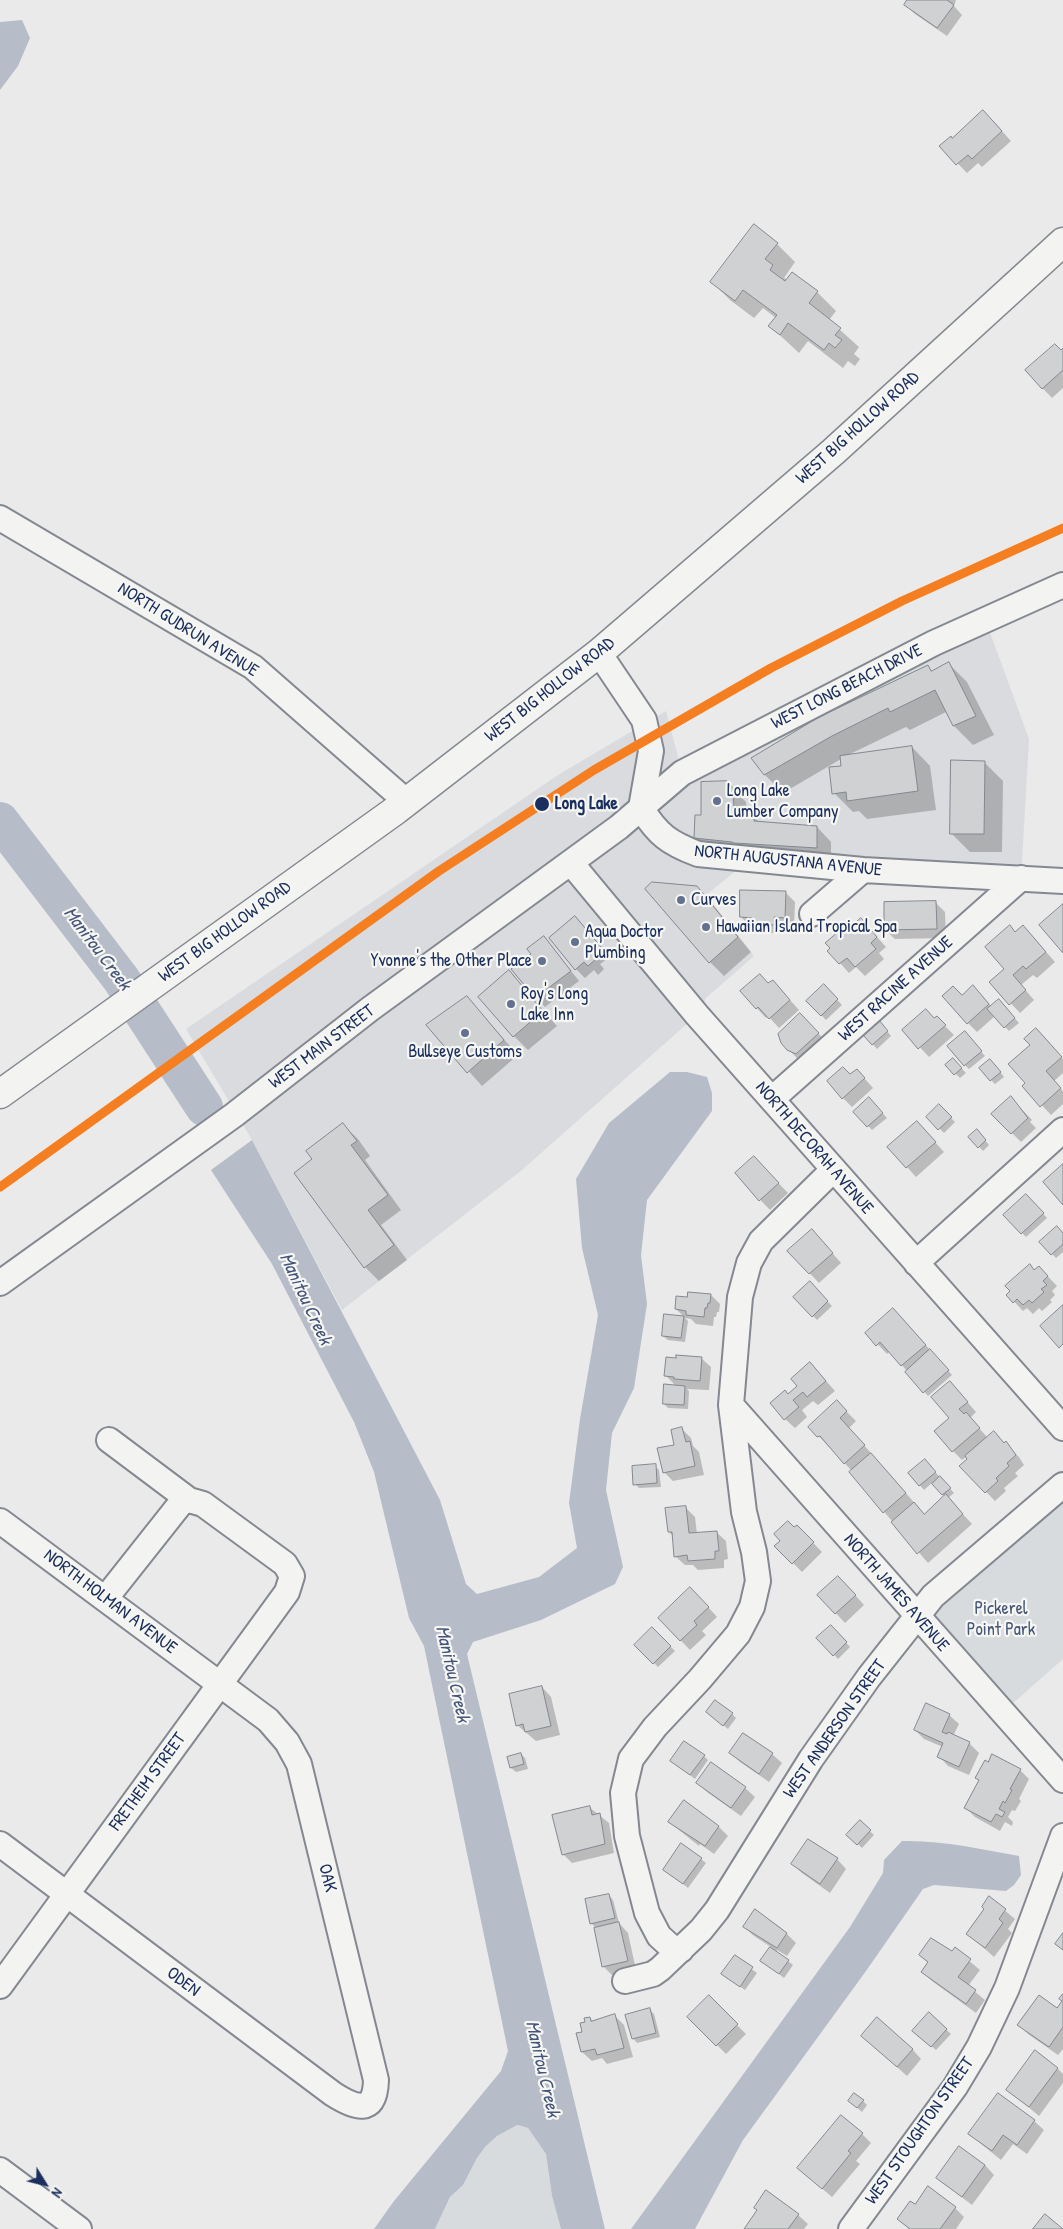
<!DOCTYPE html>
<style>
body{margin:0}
#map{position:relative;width:1063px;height:2229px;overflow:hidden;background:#e9eae9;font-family:"Patrick Hand",sans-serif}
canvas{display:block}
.north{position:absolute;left:20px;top:2159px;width:50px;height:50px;-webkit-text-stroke:4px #f6f6f2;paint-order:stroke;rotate:126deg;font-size:14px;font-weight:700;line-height:20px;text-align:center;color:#1b2f5e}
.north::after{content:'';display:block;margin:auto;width:18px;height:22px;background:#1b2f5e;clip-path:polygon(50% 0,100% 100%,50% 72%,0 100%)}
</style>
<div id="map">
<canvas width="1063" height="2229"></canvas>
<div class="north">N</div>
</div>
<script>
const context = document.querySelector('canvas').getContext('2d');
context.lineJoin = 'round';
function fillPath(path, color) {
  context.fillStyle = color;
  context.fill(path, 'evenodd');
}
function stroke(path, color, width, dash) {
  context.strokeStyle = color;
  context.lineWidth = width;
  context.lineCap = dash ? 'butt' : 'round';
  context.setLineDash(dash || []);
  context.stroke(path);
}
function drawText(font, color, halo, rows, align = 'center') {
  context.font = font + ' "Patrick Hand",sans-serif';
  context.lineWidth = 4.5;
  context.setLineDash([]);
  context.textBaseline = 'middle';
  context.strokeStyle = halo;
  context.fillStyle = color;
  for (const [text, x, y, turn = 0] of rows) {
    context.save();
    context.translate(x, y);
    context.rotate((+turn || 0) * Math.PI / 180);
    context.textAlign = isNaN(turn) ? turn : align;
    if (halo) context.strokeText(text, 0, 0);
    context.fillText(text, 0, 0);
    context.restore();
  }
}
const built = new Path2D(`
 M985 619 1029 739 1021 878 750 859 705 896 754 956 706 998 697 1015 522 1170 342 1310 252 1140 186 1029 558 775 666 711 682 772Z`);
const green = new Path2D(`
 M1063 1485V1659L1002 1713 917 1616Z
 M516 2125 528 2128 546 2154 552 2196 561 2229H435L450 2197 463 2185 477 2158 485 2147 497 2136Z`);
const water = new Path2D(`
 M22 20 30 38 18 66 0 90V22Z
 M670 1072H687L707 1077 712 1093V1111L647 1200 641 1255 647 1304 634 1388 612 1433 606 1490 623 1567 615 1584 541 1620 473 1642 467 1654 605 2229H561L552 2196 546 2154 528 2128 517 2125 497 2136 485 2147 477 2158 463 2185 450 2197 435 2229H374L394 2201 501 2071 508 2051 424 1646 409 1618 374 1472 354 1422 272 1264 211 1170 252 1140 440 1500 466 1584 477 1594 539 1577 577 1548 569 1503 580 1419 598 1315 582 1248 576 1179 609 1123Z
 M902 1841C941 1840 981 1849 1019 1856L1021 1875 1014 1885 1006 1891 934 1885 923 1889 866 1971 743 2140 695 2229H631L850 1927 883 1873 884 1860Z`);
const shadow = new Path2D(`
 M907 0H956L954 6 962 15 947 36 915 14 905 4Z
 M993 121 1011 141 982 167 978 163 967 173 941 146Z
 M777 244 795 262 784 278 817 292 836 311 829 320 859 347 854 354 860 359 855 366 848 361 843 368 808 341 799 353 770 326 776 318 763 308 754 318 730 300 712 282Z
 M1063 350V388L1052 398 1026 371Z
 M948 663 967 682 994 735 973 745 954 726 946 712 910 730 906 727 848 755 912 747 930 766 936 810 867 819 859 811 853 812 834 793 842 767 841 759 783 793 764 774 927 667 932 671Z
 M984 762 1003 781 1002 852H970L951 833Z
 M727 783 746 802 747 816 754 817 760 823 817 827 831 842V862L709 852 695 838 702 816Z
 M696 888 711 902 751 952 724 976 710 962Z
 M786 893 795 902 794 927 783 926V933H763L756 926H750L741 917Z
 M936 903 945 912 946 938 895 939 885 930Z
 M575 917 610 957 600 964 604 969 598 975 594 970 585 978 576 969Z
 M870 929 886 947 879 953 884 959 865 976 856 967 849 973 840 963 849 930Z
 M1016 933 1032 936 1055 962 1037 978 1033 975 1021 985 1034 1000 1020 1013 991 982 1006 969Z
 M544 937 579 981 545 1007 536 997Z
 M509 972 557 1026 528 1050 514 1036Z
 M769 984 782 991 799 1010 779 1028 768 1016 766 1018 742 992Z
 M824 986 842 1005 826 1020 808 1001Z
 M962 996H982L992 1007 1003 1005 1019 1023 1009 1031 995 1016 977 1032 968 1023Z
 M467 998 518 1055 482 1086 428 1025Z
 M937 1018 954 1035 929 1057 904 1030Z
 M810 1024 827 1043 806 1063 798 1059 788 1049Z
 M883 1026 891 1036 877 1049 865 1035Z
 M969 1037 985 1056 969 1069 965 1065Z
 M1046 1039 1063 1059V1073L1054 1081 1063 1091V1104L1051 1115 1024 1086 1027 1083 1032 1045Z
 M953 1059 966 1073 960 1078 947 1065Z
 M995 1065 1004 1077 995 1084 991 1080Z
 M857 1070 873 1088 852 1107 843 1098 851 1076Z
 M1011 1098 1032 1120 1030 1122 1036 1128 1021 1142 993 1114Z
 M869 1099 887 1118 872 1130 855 1112Z
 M939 1106 955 1122 944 1133 928 1117Z
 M343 1125 358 1139 370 1156 365 1160 401 1210 381 1225 407 1260 379 1281 365 1267 313 1160Z
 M977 1131 989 1145 983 1151 970 1137Z
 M926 1132 944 1152 916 1177 889 1147Z
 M763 1167 788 1193 770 1210 744 1183Z
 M1031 1200 1047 1218 1026 1237 1005 1215Z
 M1063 1234V1252L1056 1258 1052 1254Z
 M821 1240 841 1263 819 1283 789 1251Z
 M1039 1267 1057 1286 1052 1291 1055 1295 1050 1300 1052 1302 1042 1311 1039 1308 1033 1314 1027 1308 1023 1311 1008 1295Z
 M810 1283 832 1306 817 1320 794 1297Z
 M711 1295 720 1304 719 1312H717L716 1317H714L713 1326 696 1324 691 1319 685 1318 688 1321 685 1342 668 1340 663 1336 665 1315 684 1317 676 1309 688 1298Z
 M903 1319 952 1375 928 1396 890 1351 887 1354 867 1333Z
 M701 1358 711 1367 709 1390 687 1389 689 1391 688 1409 668 1408 664 1404 676 1386 666 1376Z
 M819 1373 835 1391 818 1405 813 1401 802 1410 807 1417 795 1428 785 1419 788 1395Z
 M950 1382 976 1412 970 1418 988 1438 994 1433 1019 1457 1024 1465 1015 1473 1018 1476 1004 1488 1006 1491 995 1501 961 1466 969 1459 967 1456 962 1460 953 1451Z
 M846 1411 856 1421 849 1428 925 1515 945 1497 932 1483 924 1490 909 1473 929 1465 954 1493 948 1498 972 1524 928 1563 850 1472 852 1471 810 1427Z
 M682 1429 691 1438 693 1446 699 1452 704 1475 673 1481 664 1472Z
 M655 1466 659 1470 661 1487 639 1488 635 1484Z
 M686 1508 695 1517 697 1534 716 1532 726 1541 728 1559 724 1560V1568L698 1570 693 1565H685L675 1556 673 1536 669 1532Z
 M797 1526 822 1552 802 1572 776 1546Z
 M848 1587 864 1605 845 1623 819 1595Z
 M700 1598 717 1617 702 1631 706 1635 690 1650 659 1618Z
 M831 1626 850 1647 838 1659 818 1638Z
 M652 1628 675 1651 658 1667 636 1645Z
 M542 1687 551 1697 560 1735 536 1741 517 1725Z
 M732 1714 736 1718 728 1729 712 1716Z
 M949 1715 959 1724 953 1736 969 1743 979 1753 969 1775 948 1766 939 1756 943 1747 924 1739 915 1730Z
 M731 1753 772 1754 782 1763 769 1782 740 1762Z
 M521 1754 525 1758 528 1769 516 1772 511 1768 508 1757Z
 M704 1756 708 1760 695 1779 671 1761Z
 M1020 1770 1029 1779 1019 1799 1021 1801 1015 1811 1012 1810 1008 1817 1013 1822 1012 1826 1005 1822 1000 1831 975 1817 966 1808Z
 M698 1783 745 1788 755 1797 741 1816 707 1792Z
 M589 1807 609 1823 614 1853 572 1863 563 1854Z
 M669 1822 718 1826 728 1836 714 1854 700 1844 699 1846Z
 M860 1822 874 1835 862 1848 848 1835Z
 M701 1859 706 1863 688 1888 665 1870Z
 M837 1859 846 1869 830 1893 802 1873 792 1864Z
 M609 1895 613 1900 619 1923 628 1933 636 1970 612 1975 603 1966 595 1927 591 1923Z
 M990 1898 1015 1919 1008 1929 1012 1933 994 1957 968 1934 986 1909Z
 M755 1910 780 1927 796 1943 787 1956 777 1950 776 1952 793 1965 784 1978 762 1961 771 1947 754 1936 744 1927Z
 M955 1949 980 1970 968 1986 985 2000 976 2013 932 1981 923 1972 929 1964 920 1955 953 1953Z
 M735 1957 757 1973 745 1990 723 1974Z
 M709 1997 746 2034 726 2054 689 2017Z
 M1063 2002V2049L1058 2055 1028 2034 1019 2025 1058 2010Z
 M650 2010 654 2014 660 2037 637 2043 633 2038Z
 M929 2014 951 2034 936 2050 918 2035Z
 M615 2016 624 2025 633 2057 607 2064 602 2058 592 2061 582 2052 578 2034 584 2033 590 2018 593 2021Z
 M872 2045 912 2049 921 2059 907 2076Z
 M1058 2069 1063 2074V2083L1039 2116 1008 2090Z
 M863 2101 867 2105 862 2112 854 2105Z
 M1034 2121 1044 2130 1027 2154 1013 2144 1001 2160 969 2134Z
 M862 2134 871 2143 856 2161 860 2164 832 2197 798 2168Z
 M985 2165 994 2175 972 2205 937 2178Z
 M916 2206 955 2208 964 2217 956 2229H909L898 2219Z
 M759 2211 798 2215 808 2224 804 2229H745Z`);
const river = new Path2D(`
 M0 821 121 979 204 1107`);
const building = new Path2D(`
 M907 0H947L954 5 937 28 904 5Z
 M983 110 1002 131 972 159 968 155 956 165 939 146 951 136 952 138Z
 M754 224 778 243 765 259 773 265 770 270 785 281 792 272 818 291 809 303 841 328 835 335 842 340 835 348 829 343 824 350 788 323 780 335 768 326 777 315 743 290 735 301 710 282Z
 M1055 344 1061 350 1063 348V370L1042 389 1025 370Z
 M949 662 976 716 953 726 935 690 890 712 888 708 832 736 764 775 751 758 819 717 928 665 931 671Z
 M912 746 918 791 847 801 846 792 832 794 829 767 841 766 840 756Z
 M951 760 985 761 984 834H950Z
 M727 781 732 787 735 815H755L754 821 817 826V848L734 843 732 842 694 838 695 815H701V782Z
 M652 882 697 886 738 937 709 963 645 889Z
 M740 890 786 891 785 918 774 917V925L752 924V918L740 917Z
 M936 901 937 929 884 930V902Z
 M1063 904V953L1039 925Z
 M575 916 601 947 592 954 596 959 588 966 584 962 575 970 549 938Z
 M861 918 877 937 871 943 876 949 855 967 847 958 839 964 827 951 830 948 825 943 846 925 849 928Z
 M1010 925 1015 932 1023 925 1046 952 1026 969 1023 966 1013 975 1026 990 1009 1005 989 982 1004 969 985 947Z
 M544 936 571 971 535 998 511 969 531 954 527 949Z
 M509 970 543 1011 513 1037 478 997Z
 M760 974 768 983 773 980 790 1000 769 1019 758 1007 756 1009 740 991Z
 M824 984 838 999 821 1016 806 1001Z
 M973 985 989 1004 967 1024 942 996 953 986 962 995Z
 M467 996 504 1040 467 1073 426 1025Z
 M999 999 1015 1018 1004 1028 987 1009Z
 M926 1009 934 1018 937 1016 946 1025 918 1049 902 1030Z
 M800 1013 819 1033 796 1054 787 1050 781 1043 778 1034Z
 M879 1020 888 1031 872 1045 863 1035Z
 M1036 1028 1062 1057 1046 1071 1061 1088 1040 1107 1022 1086 1025 1083 1008 1064 1030 1045 1024 1039Z
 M965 1031 982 1051 964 1066 947 1046Z
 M953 1058 962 1068 954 1075 945 1065Z
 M990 1059 1001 1072 990 1081 979 1068Z
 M843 1067 850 1074 857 1069 865 1078 842 1099 827 1081Z
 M1011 1096 1028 1118 1011 1134 991 1114Z
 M869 1097 883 1113 867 1127 853 1112Z
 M939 1104 952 1117 938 1130 926 1117Z
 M917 1121 936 1142 906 1168 887 1147Z
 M343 1123 357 1141 351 1145 388 1195 368 1210 394 1245 364 1268 294 1173 312 1159 306 1151Z
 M977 1129 986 1140 978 1148 968 1137Z
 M754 1156 779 1183 759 1201 735 1173Z
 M1063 1164V1205L1043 1182Z
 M1026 1194 1044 1213 1021 1234 1003 1215Z
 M1057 1226 1063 1233V1244L1051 1255 1039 1242Z
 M812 1229 833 1253 809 1274 787 1251Z
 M1030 1264 1034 1270 1039 1266 1048 1276 1043 1281 1047 1285 1041 1289 1044 1292 1032 1303 1029 1300 1023 1305 1017 1299 1013 1303 1006 1295 1010 1291 1005 1286Z
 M810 1281 828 1301 812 1317 793 1297Z
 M688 1292 711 1294 710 1303H708L707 1308H705L704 1317 686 1315V1311L675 1309 676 1296 687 1297Z
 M1063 1305V1344L1059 1348 1040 1326Z
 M893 1308 926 1345 901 1366 880 1342 876 1346 865 1333Z
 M664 1314 684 1316 681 1338 662 1336Z
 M930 1349 949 1370 923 1393 905 1372Z
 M676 1355 702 1357 700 1381 674 1379V1377L664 1376 666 1357 676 1358Z
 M810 1362 826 1381 807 1397 803 1392 793 1400 799 1407 784 1420 770 1403 785 1390 788 1394 797 1386 791 1379Z
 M950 1381 968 1402 959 1409 964 1414 966 1412 980 1428 952 1452 934 1431 949 1418 931 1397Z
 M664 1384 685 1386 684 1405 663 1404Z
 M837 1400 847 1411 840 1418 865 1445 844 1464 820 1436 817 1437 808 1427Z
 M682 1427 686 1442 690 1441 695 1466 663 1473 657 1448 674 1445 671 1430Z
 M994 1431 1004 1443 1006 1441 1016 1455 1007 1463 1009 1466 996 1478 998 1481 985 1493 959 1466 967 1459 965 1456Z
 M871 1453 906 1493 883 1513 849 1472Z
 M925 1459 936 1472 919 1486 908 1473Z
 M656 1464 657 1483 633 1485 632 1466Z
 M940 1476 951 1488 942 1495 932 1484Z
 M946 1494 963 1514 917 1554 891 1522 914 1502 924 1514Z
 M686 1506 689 1533 717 1531 719 1551H715V1559L688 1561 687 1555 674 1557 672 1532H668L665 1508Z
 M788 1521 794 1527 797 1525 814 1542 792 1564 774 1546 780 1541 774 1534Z
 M838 1576 856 1595 835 1614 817 1595Z
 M690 1587 709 1607 694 1621 697 1625 680 1641 658 1618Z
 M831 1625 847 1642 833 1656 816 1638Z
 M652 1627 671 1646 653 1664 634 1645Z
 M542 1686 551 1726 525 1732 523 1724 516 1726 509 1694Z
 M715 1700 733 1713 723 1726 706 1712Z
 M926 1703 950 1714 942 1732 947 1734 948 1732 970 1742 959 1767 937 1757 943 1743 914 1730Z
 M743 1733 773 1753 759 1774 729 1753Z
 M684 1741 705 1755 690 1775 670 1761Z
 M521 1753 524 1764 510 1768 507 1757Z
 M992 1754 1021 1769 1010 1789 1012 1790 1005 1803 1003 1801 999 1809 1005 1812 1002 1817 996 1814 991 1822 964 1808 979 1780 975 1778 985 1760 988 1762Z
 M711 1762 746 1787 731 1808 696 1783Z
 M684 1800 719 1826 705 1846 668 1822Z
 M590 1806 592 1815 600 1813 605 1844 562 1855 552 1815Z
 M860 1820 871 1830 857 1845 846 1835Z
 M808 1839 838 1858 820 1884 791 1864Z
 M681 1843 702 1858 683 1884 663 1870Z
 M609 1894 615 1918 590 1924 585 1899Z
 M989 1896 1006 1909 999 1919 1003 1923 985 1948 966 1934 984 1909 982 1907Z
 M755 1909 787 1933 777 1948 743 1927Z
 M619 1922 628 1961 602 1967 594 1928Z
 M1063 1933V1950L1055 1944Z
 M931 1938 952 1951 955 1947 971 1959 958 1977 976 1990 966 2004 921 1972 928 1962 919 1955Z
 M770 1947 789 1960 779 1974 760 1961Z
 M735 1955 753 1967 740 1987 721 1974Z
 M1063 1994V2027L1049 2047 1017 2025 1039 1995 1057 2008 1062 2001 1059 1999Z
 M709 1995 738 2024 716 2046 687 2017Z
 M650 2008 656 2033 632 2039 625 2015Z
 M929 2012 947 2029 931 2047 912 2031Z
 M615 2014 624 2048 597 2055 595 2049 581 2052 576 2033 582 2032 580 2023 585 2022 584 2018 590 2017 591 2021Z
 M877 2017 913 2049 897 2067 861 2036Z
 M1035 2050 1058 2068 1029 2107 1006 2090Z
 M854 2093 864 2100 857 2108 848 2101Z
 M998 2093 1035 2120 1017 2145 1003 2135 992 2151 968 2134Z
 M841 2115 863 2133 848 2151 851 2153 822 2189 797 2168Z
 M959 2146 985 2165 962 2197 936 2178Z
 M928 2186 956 2207 940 2229H910L897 2219 910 2201 915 2204Z
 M766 2190 799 2214 788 2229H744L757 2210 754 2208Z
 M1045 2214 1063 2229H1033Z`);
const street = new Path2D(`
 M0 518 253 667 407 802
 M599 653 644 720 651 751 641 808C658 835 669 843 698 854L863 870 1063 881
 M571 863 697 1015 1063 1428
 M812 914 863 870
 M772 1099 1021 878
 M916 1263 1063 1130
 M0 1283 234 1115 370 1009 619 827 682 773 934 643 1063 585
 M731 1405 1063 1780
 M109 1440 189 1500
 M0 1521 268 1720 287 1742 299 1764 376 2080C375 2116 355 2108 333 2094L0 1844
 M681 1950 670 1946 659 1936 647 1913 627 1836 623 1793 631 1759 655 1727 700 1679 738 1634 752 1607 758 1581 754 1552 744 1512 731 1405 740 1297 749 1263 761 1241 833 1170
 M625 1981 653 1974 660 1969 701 1930 717 1910 811 1759 869 1677 933 1596 1063 1485
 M0 1986 287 1592 292 1576 285 1564 203 1504 189 1500 181 1503 105 1599
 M0 2170 79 2229
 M851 2229 955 2087 979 2047 1007 1988 1063 1836`);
const secondary = new Path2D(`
 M0 1094 396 810 599 653 833 452 1063 242`);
const rail1 = new Path2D(`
 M0 1187 439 871 594 770 771 668 902 601 1063 528`);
const markers = [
 [717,801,5,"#63708f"],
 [542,804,8,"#1b2f5e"],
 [681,900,5,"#63708f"],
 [706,927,5,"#63708f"],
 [575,942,5,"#63708f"],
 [542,961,5,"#63708f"],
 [511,1004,5,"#63708f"],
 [465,1033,5,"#63708f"]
];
const streetNames = [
 ["WEST BIG HOLLOW ROAD",858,428,-42],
 ["NORTH GUDRUN AVENUE",188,630,32],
 ["WEST LONG BEACH DRIVE",847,687,-27],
 ["WEST BIG HOLLOW ROAD",550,690,-38],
 ["NORTH AUGUSTANA AVENUE",788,861,6],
 ["WEST BIG HOLLOW ROAD",225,932,-36],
 ["WEST RACINE AVENUE",896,989,-42],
 ["WEST MAIN STREET",322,1047,-37],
 ["NORTH DECORAH AVENUE",814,1148,49],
 ["NORTH JAMES AVENUE",896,1593,49],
 ["NORTH HOLMAN AVENUE",110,1602,37],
 ["WEST ANDERSON STREET",835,1729,-55],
 ["FRETHEIM STREET",148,1782,-54],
 ["OAK",327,1878,76],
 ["ODEN",183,1982,37],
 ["WEST STOUGHTON STREET",920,2131,-55]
];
const poiNames = [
 ["Long Lake",727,791],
 ["Lumber Company",727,812],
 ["Curves",691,900],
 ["Hawaiian Island Tropical Spa",716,927],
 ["Aqua Doctor",585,932],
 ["Plumbing",585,953],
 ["Yvonne's the Other Place",532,961,"right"],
 ["Roy's Long",521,994],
 ["Lake Inn",521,1015],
 ["Bullseye Customs",465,1052,"center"]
];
const stopNames = [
 ["Long Lake",555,804]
];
const parkNames = [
 ["Pickerel",1001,1609],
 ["Point Park",1001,1630]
];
const waterNames = [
 ["Manitou Creek",97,949,53],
 ["Manitou Creek",305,1299,65],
 ["Manitou Creek",452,1674,77],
 ["Manitou Creek",542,2069,77]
];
fillPath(built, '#d9dbde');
fillPath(green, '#d8dbde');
fillPath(water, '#b7bdc8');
fillPath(shadow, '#0003');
stroke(river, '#b7bdc8', 38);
fillPath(building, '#d0d1d3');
stroke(building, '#848890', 1);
stroke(street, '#848890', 28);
stroke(secondary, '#848890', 31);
stroke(street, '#f3f3f2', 24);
stroke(secondary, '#f3f3f2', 28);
stroke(rail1, '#f47e20', 9);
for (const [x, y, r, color] of markers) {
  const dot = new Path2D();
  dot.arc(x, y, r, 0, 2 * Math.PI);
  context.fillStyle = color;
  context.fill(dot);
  stroke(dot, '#f6f6f2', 2);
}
drawText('18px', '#1b2f5e', '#f6f6f2', streetNames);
drawText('18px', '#1b2f5e', '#f6f6f2', poiNames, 'left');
drawText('bold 18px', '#1b2f5e', '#f6f6f2', stopNames, 'left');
drawText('18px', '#47577c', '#f6f6f2', parkNames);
drawText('italic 19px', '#44547a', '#f6f6f2', waterNames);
</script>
